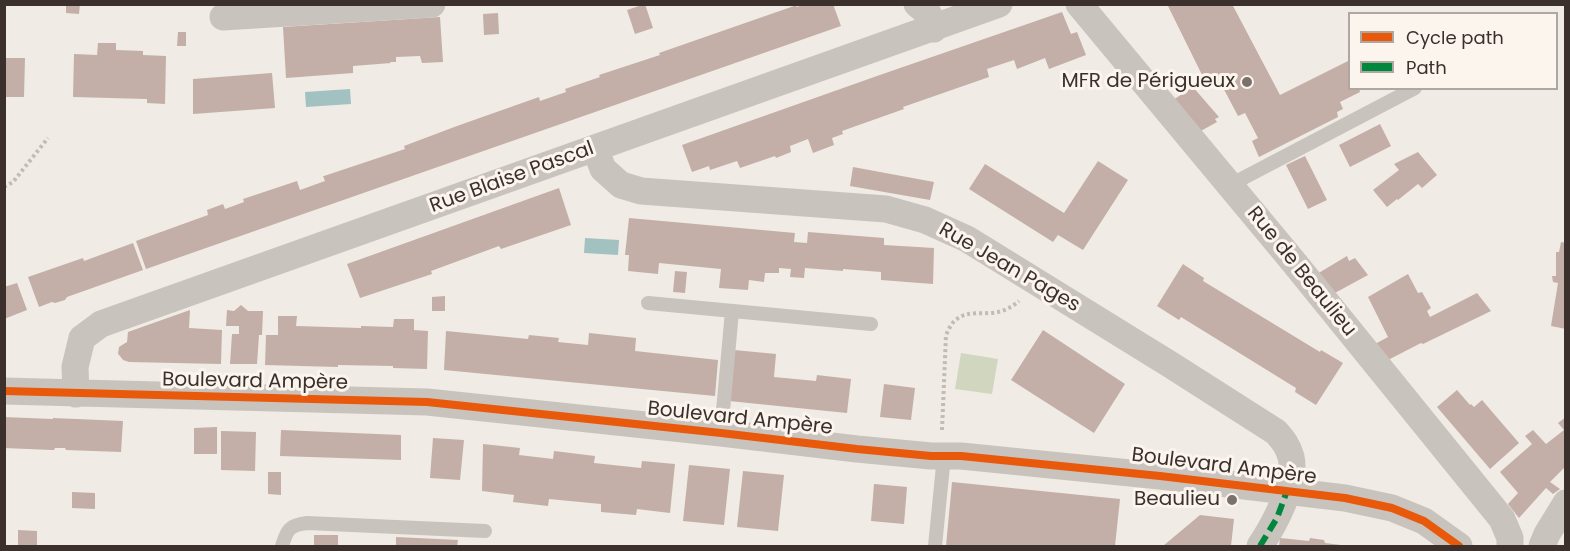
<!DOCTYPE html>
<meta charset="utf-8">
<style>
body{margin:0}
#map{position:relative;width:1570px;height:551px;overflow:hidden;background:#f0ebe5;font-family:Poppins,sans-serif}
canvas{display:block}
.frame{position:absolute;inset:0;border:6px solid #3b302b;pointer-events:none}
.legend{position:absolute;left:1348px;top:12px;width:210px;height:78px;box-sizing:border-box;background:#fbf5ee;border:2px solid #aea6a0;margin:0;padding:8px 10px;list-style:none;font-size:18px;color:#3b302b}
.legend li{display:flex;align-items:center;gap:12px;height:30px}
.legend b{width:30px;border:2px solid #aea6a0}
</style>
<div id="map">
<canvas width="1570" height="551"></canvas>
<div class="frame"></div>
<ul class="legend">
<li><b style="height:8px;background:#e8590c"></b>Cycle path</li>
<li><b style="height:8px;background:#00873e"></b>Path</li>
</ul>
</div>
<script>
const context = document.querySelector('canvas').getContext('2d');
context.lineJoin = 'round';
function fillPath(path, color) {
  context.fillStyle = color;
  context.fill(path, 'evenodd');
}
function stroke(path, color, width, dash) {
  context.strokeStyle = color;
  context.lineWidth = width;
  context.lineCap = dash ? 'butt' : 'round';
  context.setLineDash(dash || []);
  context.stroke(path);
}
function drawText(font, color, halo, rows, align = 'center') {
  context.font = font + ' Poppins,sans-serif';
  context.lineWidth = 6;
  context.setLineDash([]);
  context.textBaseline = 'middle';
  context.strokeStyle = halo;
  context.fillStyle = color;
  for (const [text, x, y, turn = 0] of rows) {
    context.save();
    context.translate(x, y);
    context.rotate((+turn || 0) * Math.PI / 180);
    context.textAlign = isNaN(turn) ? turn : align;
    if (halo) context.strokeText(text, 0, 0);
    context.fillText(text, 0, 0);
    context.restore();
  }
}
const green = new Path2D(`
 M961 353 998 359 992 394 955 389Z`);
const water = new Path2D(`
 M350 89 351 104 306 107 305 92Z
 M585 238 619 240 618 255 584 253Z`);
const building = new Path2D(`
 M66 4H80L79 14 66 13Z
 M645 4 653 28 635 34 627 10Z
 M804 4H833L841 26 146 269 136 241 208 215 207 210 223 204 225 209 244 202 243 199 297 181 300 190 325 181 323 176H324L405 149 404 146 457 126 539 97 540 101 566 92 565 89 600 77 599 75 660 55 659 53 794 6H796L797 7Z
 M1167 4H1232L1280 95 1350 60V88H1359L1360 92 1340 102 1343 109 1337 112 1338 117 1259 157 1252 141 1258 138 1245 113 1238 116 1219 80 1207 85Z
 M1062 12 1071 34 1077 32 1086 55 1049 69 1045 58 1017 69 1014 60 987 69 989 77 903 107 904 109 842 131 843 134 832 138 834 145 813 153 808 139 790 146 791 152 776 158 775 156 740 168 737 161 710 170 709 166 692 172 682 145 877 76Z
 M498 13 499 34 484 35 483 14Z
 M440 17 443 62 422 63 420 56 396 57V62H390L391 63 353 66V73L286 78 283 27Z
 M178 32H186V46H177Z
 M98 43H116V50L143 51V55L166 56 165 104 147 103V99L73 97 74 54 97 55Z
 M4 58H25L24 97H4Z
 M272 73 275 108 193 114V79Z
 M1193 87 1219 117 1215 119 1217 122 1199 132 1173 100Z
 M1380 124 1391 146 1350 167 1339 145Z
 M1418 152 1437 175 1422 188 1418 184 1398 200 1397 199 1387 207 1373 190 1399 170 1394 164Z
 M1305 156 1327 200 1308 209 1286 165Z
 M1098 161 1128 180 1083 250 1058 235 1053 242 969 189 985 164 1064 213Z
 M853 167 934 182 930 200 850 186Z
 M559 188 571 225 501 249 499 246 431 271 432 274 360 298 347 264Z
 M629 218 795 233 794 242 807 243 808 232 884 238V245L934 248 933 284 881 280V272L843 269V271L805 268 804 278 790 277 791 269 779 268V273H765L764 282 749 280 748 290 719 288 721 269 659 263 658 274 628 271 629 255H625Z
 M1561 242 1566 243V329L1551 326 1558 283 1553 282 1552 276H1556V252H1559Z
 M133 243 143 270 67 297 65 300 55 303 52 302 39 307 28 277 83 258 84 261Z
 M1347 256 1349 261 1355 258 1368 275 1333 294 1317 274Z
 M1183 264 1204 278 1203 281 1320 352 1321 350 1343 363 1316 405 1295 392 1296 388 1181 317 1179 320 1157 306Z
 M675 271 687 272 685 293 673 292Z
 M1408 274 1418 293 1422 292 1431 308 1427 311 1430 317 1477 293 1491 311 1423 344 1421 343 1388 360 1375 344 1388 337 1368 297Z
 M17 283 27 310 4 319V287Z
 M445 296V311H432V297Z
 M241 305 248 311H263L262 335H259L257 364H230L232 334H239V326H226L227 310 234 311Z
 M190 310 189 328 222 330 221 364 129 362 123 360 120 356 118 354 119 347 127 342 128 332Z
 M278 316H297L296 326 361 328V326L393 327 394 319H414V330L428 331 427 369 393 368V366L338 365V367L265 365 266 335H278Z
 M1043 330 1125 384 1094 433 1011 380Z
 M446 331 528 339 529 335 559 338 558 342 588 345 589 333 636 338 635 351 718 360 715 396 444 370Z
 M734 350 776 354 774 377 816 381 817 375 851 379 847 413 729 401Z
 M884 384 915 388 911 420 880 417Z
 M1457 390 1470 405 1471 404 1474 407 1482 400 1519 443 1490 469 1437 407Z
 M4 417 53 419V418L123 421 121 452 66 450 65 448H55L54 450H52L4 448Z
 M1566 417V466L1550 482 1560 489 1553 494 1546 488 1519 518 1508 504 1518 493 1500 472 1532 444 1525 436 1533 430 1546 444 1564 430 1558 423Z
 M217 427V454H194V428Z
 M281 430 401 435V460L280 456Z
 M221 431 256 432 255 471 221 470Z
 M433 438 464 440 460 480 430 478Z
 M483 444 520 448 519 455 553 459 554 451 595 456 594 463 641 468 642 461 675 464 670 513 637 509 636 515 601 512V504L549 499 548 506 513 502 514 495 482 491Z
 M689 465 730 469 724 525 683 521Z
 M743 471 784 475 778 531 737 527Z
 M268 472H281V495L268 494Z
 M952 482 1120 499 1115 546H946Z
 M874 484 907 487 904 524 871 521Z
 M72 492 95 493V509L72 508Z
 M1200 515 1234 519 1231 546H1163Z
 M18 530 37 531V546H18Z
 M314 535H338V546H314Z
 M396 537 458 540 457 546H396Z
 M1280 538 1309 541 1310 538 1324 540 1325 543 1341 545 1340 546H1279Z`);
const path = new Path2D(`
 M4 187 13 182 48 138
 M942 430 946 335C949 329 951 323 957 319 968 310 985 315 998 312 1007 310 1013 306 1019 301`);
const service = new Path2D(`
 M1230 185 1415 88
 M648 303 871 324
 M721 433 732 311
 M282 546C287 530 289 525 307 523L485 531
 M935 546 944 456`);
const minor = new Path2D(`
 M917 4 928 13 934 29
 M1079 4 1292 260 1502 519 1510 538V546
 M223 17 432 4
 M595 148 603 169 621 185 641 191 886 209 925 220 967 239 1171 365 1276 432C1283 440 1288 446 1291 457 1297 483 1274 525 1260 546
 M4 391 427 402 721 433 857 449 931 456H961L1160 476 1345 498 1392 508 1424 521 1459 546
 M76 394 75 367 82 338 101 324 999 4
 M1542 546 1547 534 1566 503`);
const quiet = new Path2D(`
 M1260 546 1277 518 1287 491`);
const cycleway = new Path2D(`
 M4 391 427 402 721 433 857 449 931 456H961L1160 476 1345 498 1392 508 1424 521 1459 546`);
const markers = [
 [1247,82,6,"#7a716c"],
 [1232,500,6,"#7a716c"]
];
const poiNames = [
 ["MFR de Périgueux",1235,82],
 ["Beaulieu",1220,500]
];
const streetNames = [
 ["Rue Blaise Pascal",512,178,-20],
 ["Rue Jean Pages",1009,268,30],
 ["Rue de Beaulieu",1301,272,51],
 ["Boulevard Ampère",255,382,1],
 ["Boulevard Ampère",740,419,6],
 ["Boulevard Ampère",1224,467,7]
];
fillPath(green, '#d1d6bf');
fillPath(water, '#a1c2c1');
fillPath(building, '#c3afa7');
stroke(path, '#c2bbb6', 4, [3, 3]);
stroke(service, '#c9c3be', 14);
stroke(minor, '#c9c3be', 27);
stroke(quiet, '#00873e', 6, [12, 6]);
stroke(cycleway, '#e8590c', 8);
for (const [x, y, r, color] of markers) {
  const dot = new Path2D();
  dot.arc(x, y, r, 0, 2 * Math.PI);
  context.fillStyle = color;
  context.fill(dot);
  stroke(dot, '#fbf5ee', 2);
}
drawText('20px', '#3b302b', '#fbf5ee', poiNames, 'right');
drawText('20px', '#3b302b', '#fbf5ee', streetNames);
</script>
